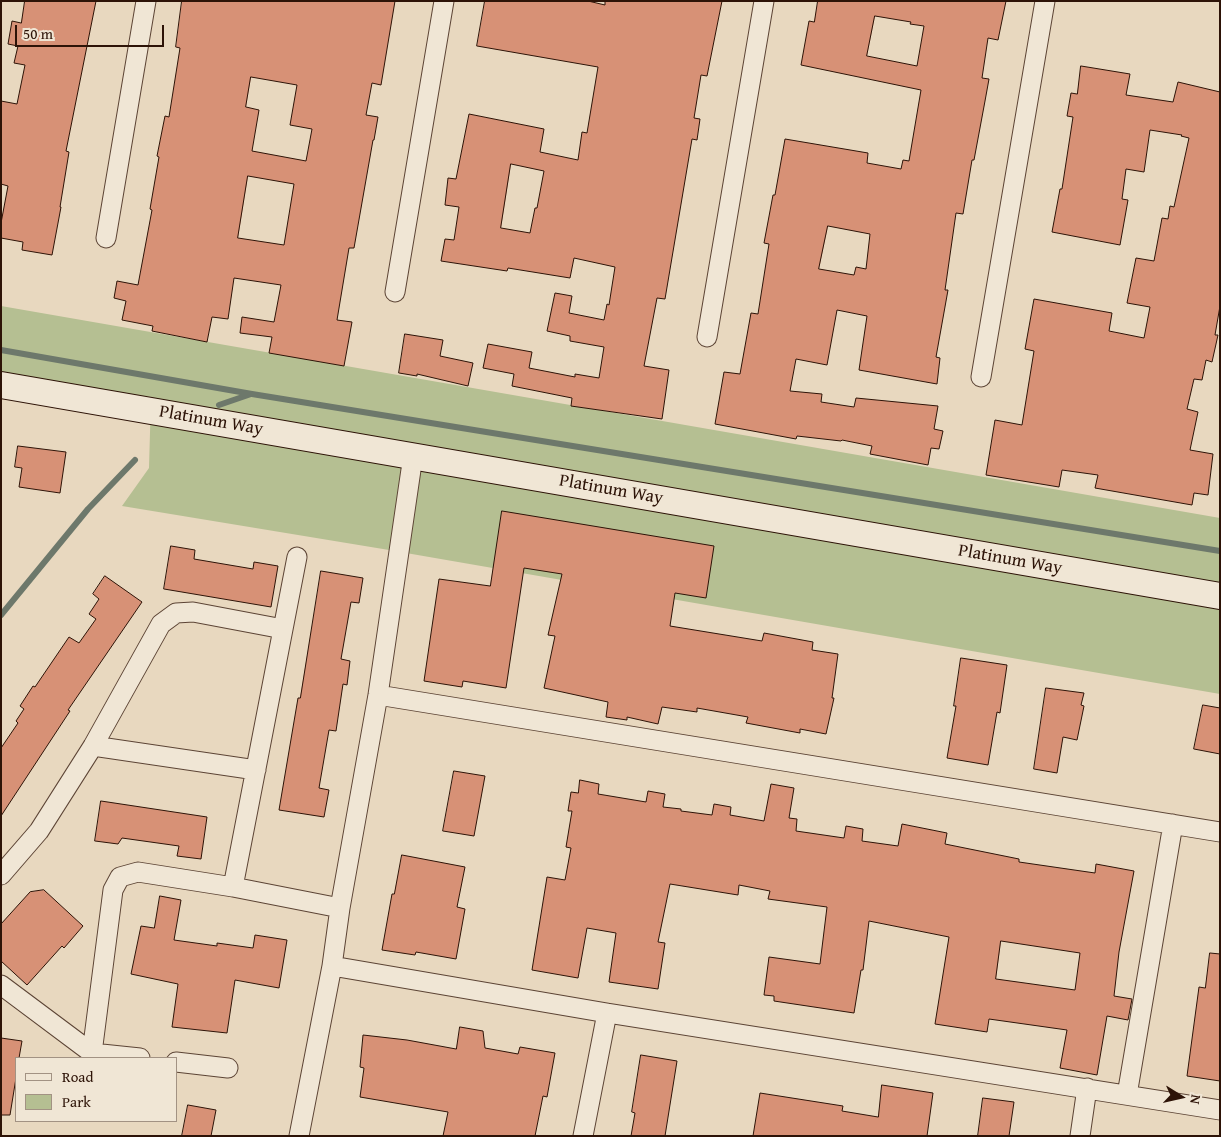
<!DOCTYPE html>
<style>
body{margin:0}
#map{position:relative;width:1221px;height:1137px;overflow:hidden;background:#e8d8bf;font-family:"Gentium Book Plus",serif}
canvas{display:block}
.frame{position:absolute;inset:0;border:2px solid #2d1307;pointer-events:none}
.legend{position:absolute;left:15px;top:1057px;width:162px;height:65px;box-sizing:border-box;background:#f0e6d5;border:1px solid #a29283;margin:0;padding:6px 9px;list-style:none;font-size:15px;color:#2d1307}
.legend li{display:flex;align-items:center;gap:10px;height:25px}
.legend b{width:25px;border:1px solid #a29283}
.north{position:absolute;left:1156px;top:1072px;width:50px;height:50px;-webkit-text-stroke:4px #f0e6d5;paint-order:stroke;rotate:100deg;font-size:14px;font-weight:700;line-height:20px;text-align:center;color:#2d1307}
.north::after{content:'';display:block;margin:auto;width:18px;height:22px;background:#2d1307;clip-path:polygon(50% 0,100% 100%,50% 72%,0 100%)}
.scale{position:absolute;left:15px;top:25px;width:149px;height:22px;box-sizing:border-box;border:2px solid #2d1307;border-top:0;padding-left:6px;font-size:15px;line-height:18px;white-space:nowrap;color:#2d1307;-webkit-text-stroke:4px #f0e6d5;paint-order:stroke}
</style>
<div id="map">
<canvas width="1221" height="1137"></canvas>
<div class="frame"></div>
<ul class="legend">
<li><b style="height:6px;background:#f0e6d5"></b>Road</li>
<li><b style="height:14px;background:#b5bf92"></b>Park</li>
</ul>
<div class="north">N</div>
<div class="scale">50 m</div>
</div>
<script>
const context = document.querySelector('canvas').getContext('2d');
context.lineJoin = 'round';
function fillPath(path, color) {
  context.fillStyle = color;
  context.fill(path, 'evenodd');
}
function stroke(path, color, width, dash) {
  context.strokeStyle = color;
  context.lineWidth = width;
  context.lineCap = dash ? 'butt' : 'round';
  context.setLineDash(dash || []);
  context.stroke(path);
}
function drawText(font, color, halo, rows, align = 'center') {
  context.font = font + ' "Gentium Book Plus",serif';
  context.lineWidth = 5;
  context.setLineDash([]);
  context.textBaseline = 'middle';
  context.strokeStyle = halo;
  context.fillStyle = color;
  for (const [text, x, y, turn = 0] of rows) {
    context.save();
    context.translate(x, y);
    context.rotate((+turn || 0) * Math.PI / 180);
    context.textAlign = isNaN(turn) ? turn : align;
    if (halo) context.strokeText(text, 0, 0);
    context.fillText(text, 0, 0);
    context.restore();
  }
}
const green = new Path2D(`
 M1 306 1220 518V694L383 549 122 506 149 468 151 397 1 378Z`);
const stream = new Path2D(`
 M1 350 252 394 1220 551
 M219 405 251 394
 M1 615 88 509 135 460`);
const building = new Path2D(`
 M25 1H96L66 151 69 152 60 207H61L52 255 22 250 23 242 1 238V223L8 186 1 184V101L17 104 25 65 14 63 18 46 8 44 12 21 21 23Z
 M182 1H395L381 85 372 83 366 115 378 117 374 140H373L354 248H349L337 320 352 322 344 366 269 353 272 337 240 333 242 317 274 322 281 285 234 278 228 319 212 317 207 342 152 331 153 326 122 320 126 301 114 298 117 281 138 285 152 210 150 209 159 157 157 156 165 116 169 117 180 48 176 47ZM251 77 297 85 290 125 312 129 306 161 252 151 259 110 246 107ZM248 176 294 184 284 245 238 238Z
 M485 1H588L605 5V1H722L707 76 701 75 694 118 700 119 697 140 692 139 665 299 657 298 644 366 669 370 662 419 571 406 572 398 512 386 514 374 483 368 488 344 532 352 529 368 575 377V374L599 378 604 347 570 341V336L547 331 555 293 572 296 569 313 604 320 607 304 609 305 615 267 574 258 570 278 508 268 507 271 441 261 445 239 454 240 459 207 445 205 448 178 456 179 469 114 544 129 540 152 578 160 582 132 587 133 598 67 477 46ZM511 164 544 171 537 208H535L530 233 501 228Z
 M818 1H1006L998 40 988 38 982 78 989 79 985 101 974 160H972L963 214 956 213 945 290H948L936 357 940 358 937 384 859 370 867 316 837 310 827 365 796 359 790 391 822 394 821 402 854 407 856 398 938 406 934 429 943 431 939 449 931 448 928 465 870 454 872 446 842 440 841 441 797 436 796 439 715 424 724 372 740 374 751 313 758 314 769 244 764 243 773 195H775L785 139 868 153 867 163 901 169 903 160 909 161 921 90 801 65 809 21 814 22ZM875 16 911 22 910 24 924 26 917 66 867 56ZM828 226 870 234 866 269 856 267 854 275 819 269Z
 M1081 66 1130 74 1126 95 1173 102 1178 82 1220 92V306L1215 335H1218L1212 362 1206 360 1202 380 1194 379 1187 409 1198 412 1190 450 1213 454 1208 495 1194 493 1192 505 1095 488 1098 475 1062 470 1059 487 986 475 995 420 1022 425 1034 351 1025 349 1034 299 1112 313 1109 331 1144 338 1150 307 1127 303 1136 258 1154 261 1162 218 1168 219 1170 206 1174 207 1189 138 1181 136 1182 135 1150 130 1144 172 1126 169 1122 199 1128 200 1120 245 1052 232 1060 189H1062L1073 117 1067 116 1071 93 1077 94Z
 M405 334 443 340 440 356 473 363 468 386 417 374V376L399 373Z
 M18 446 66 452 60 493 19 487 22 468 15 467Z
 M502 511 714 546 706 598 675 593 670 626 762 641 764 633 813 642 812 650 838 654 832 698H834L826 734 800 729V733L746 723 748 717 697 708V712L662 707 658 724 627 717V720L606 717 608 702 544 688 555 636 548 635 562 574 524 568 506 688 463 681 462 687 424 681 439 579 490 586Z
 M171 546 195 550 194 559 253 569 254 562 278 566 271 607 164 589Z
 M321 571 363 578 359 603 351 602 341 659 350 661 347 685 343 684 336 731 329 730 319 788 329 790 324 817 279 810 298 698H300Z
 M105 576 142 602 68 710 70 711 1 816V748L18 723 16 721 24 709 20 706 33 686 35 687 69 637 79 643 96 619 89 614 99 599 93 594Z
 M961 658 1007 665 1000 713 997 712 988 765 947 758 956 706H954Z
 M1046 688 1084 693 1081 705 1084 706 1077 740 1063 737 1057 773 1034 769Z
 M1203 705 1220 708V754L1194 749Z
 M454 771 485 776 474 836 443 831Z
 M580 780 599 784 598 794 646 802 648 791 665 794 663 807 681 809V811L712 815 714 804 731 807 730 815 764 821 771 784 794 788 789 818 797 819 796 831 844 838 846 826 863 829 862 841 898 846 902 824 947 833 945 844 1019 859V862L1095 873 1096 864 1134 871 1119 952 1114 996 1132 999 1128 1020 1107 1016 1097 1075 1060 1068 1067 1030 989 1019 987 1032 935 1024 949 937 869 921 863 970H861L854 1013 774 1001V996L764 995 769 957 820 964 827 907 768 899 770 891 739 885 738 895 670 884 658 942 665 943 658 989 609 982 616 933 587 928 578 978 532 970 547 877 565 880 571 848 566 847 572 811H568L571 792 578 793ZM1001 941 1080 953 1075 990 996 979Z
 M101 801 207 817 201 859 177 856 179 846 122 838 118 844 95 841Z
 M402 855 465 867 457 907 465 909 456 959 416 952 415 955 382 950 392 894H394Z
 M44 890 83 926 64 948 62 946 27 985 1 961V924L30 892Z
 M160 896 181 900 174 940 217 946V943L253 948 255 935 287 940 279 988 235 980 227 1033 172 1027 178 984 131 974 141 926 154 928Z
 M1210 953 1220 954V1081L1187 1076 1199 987 1205 988Z
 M460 1027 483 1031 485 1048 518 1054 520 1047 555 1053 547 1097 543 1096 535 1136H443L448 1112 360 1097 364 1068 360 1067 363 1035 407 1040 456 1049Z
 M1 1038 22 1041 19 1058H16V1078L10 1115H1Z
 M641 1055 677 1061 665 1136H631L635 1113 632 1112Z
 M882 1085 933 1093 927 1136H753L760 1093 843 1106 842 1111 878 1117Z
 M983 1098 1014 1102 1009 1136H978Z
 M188 1105 216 1110 211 1136H182Z`);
const street = new Path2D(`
 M106 238 146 1
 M395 292 444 1
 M707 337 764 1
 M981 377 1045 1
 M378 695 1220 832
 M93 746 256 770
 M1 875 39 831 93 746 161 624 176 613 193 612 283 629
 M233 887 297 557
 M332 966 607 1013 1220 1110
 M1 985 92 1053 140 1058
 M92 1053 113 890 120 877 138 872 233 887 340 908
 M176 1062 228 1068
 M1127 1095 1173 824
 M299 1136 332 966 340 908 378 695 413 456
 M583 1136 607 1013
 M1080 1136 1087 1088`);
const secondary = new Path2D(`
 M1 385 1220 596`);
const streetNames = [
 ["Platinum Way",211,421,10],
 ["Platinum Way",611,490,10],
 ["Platinum Way",1010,560,10]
];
fillPath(green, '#b5bf92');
stroke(stream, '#6d786b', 6);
fillPath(building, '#d79176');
stroke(building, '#2d1307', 1);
stroke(street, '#5c4435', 21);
stroke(secondary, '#2d1307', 28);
stroke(street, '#f0e6d5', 19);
stroke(secondary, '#f0e6d5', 26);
drawText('18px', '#2d1307', '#f0e6d5', streetNames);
</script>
